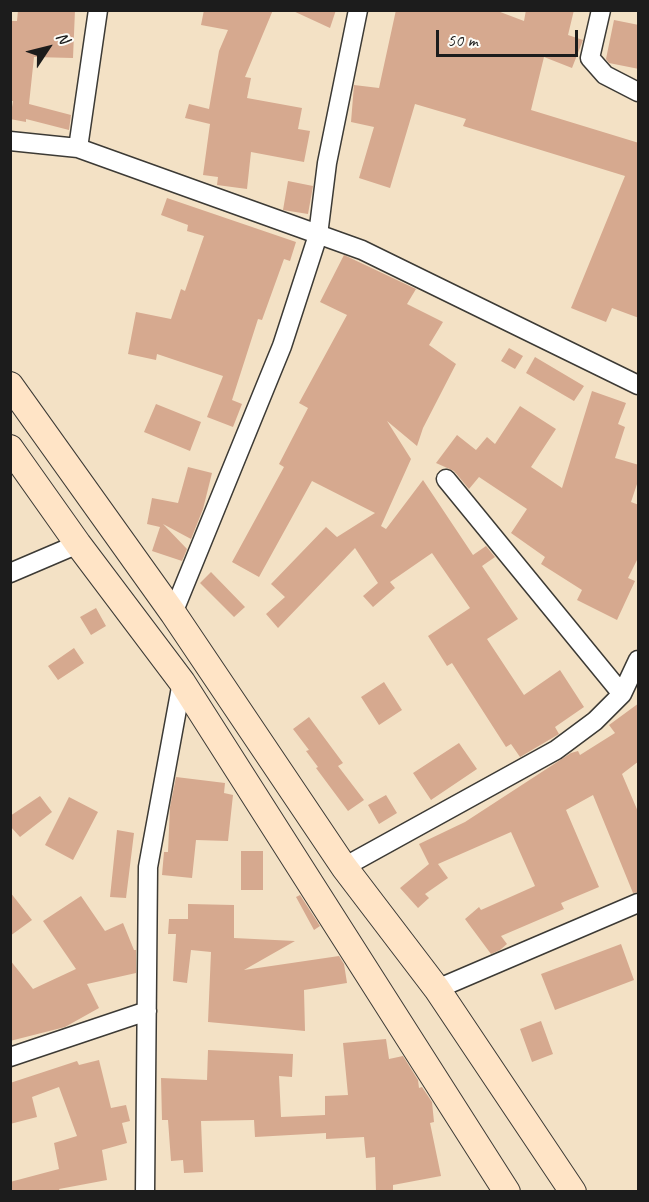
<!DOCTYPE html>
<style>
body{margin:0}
#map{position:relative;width:649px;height:1202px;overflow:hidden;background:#f3e1c5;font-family:Caveat,sans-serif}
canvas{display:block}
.frame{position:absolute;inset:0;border:12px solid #1c1c1c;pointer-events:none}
.north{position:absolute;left:18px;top:18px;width:60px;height:60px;-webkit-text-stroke:4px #fdfcf7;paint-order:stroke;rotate:55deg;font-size:16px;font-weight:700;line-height:24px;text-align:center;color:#1c1c1c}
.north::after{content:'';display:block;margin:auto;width:21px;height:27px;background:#1c1c1c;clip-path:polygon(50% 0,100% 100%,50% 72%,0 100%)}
.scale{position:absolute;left:436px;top:30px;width:142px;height:27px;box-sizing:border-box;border:3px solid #1c1c1c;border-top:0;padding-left:8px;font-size:18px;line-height:21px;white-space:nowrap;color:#1c1c1c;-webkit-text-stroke:4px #fdfcf7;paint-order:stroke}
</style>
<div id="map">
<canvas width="649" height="1202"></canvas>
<div class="frame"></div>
<div class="north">N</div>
<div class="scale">50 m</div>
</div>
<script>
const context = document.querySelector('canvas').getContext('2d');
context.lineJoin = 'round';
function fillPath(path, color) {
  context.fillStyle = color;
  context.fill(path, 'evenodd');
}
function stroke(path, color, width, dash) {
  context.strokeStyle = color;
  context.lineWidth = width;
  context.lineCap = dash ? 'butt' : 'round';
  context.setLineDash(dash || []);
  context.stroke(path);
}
const building = new Path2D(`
 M18 10H75L73 58 34 57 29 104 71 115 69 130 26 119V122L10 119 13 101H10V21H17Z
 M204 10H273L245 77 251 78 247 98 302 108 298 129 310 131 304 162 251 152 247 189 217 185 218 177 203 175 210 124 185 118 189 104 209 109 219 51 228 30 201 25Z
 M291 10H336L330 28Z
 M396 10H495L524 21 526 10H574L568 35 583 40 572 68 544 57 531 110 639 143V318L612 308 606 322 571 308 625 176 463 126 466 119 415 104 390 188 359 178 374 127 351 122 354 85 379 88Z
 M614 20 639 25V69L609 63 606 59Z
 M288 181 313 186 308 214 283 210Z
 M167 198 296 242 290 261 284 259 262 320 258 319 232 400 242 404 233 427 207 417 223 376 157 354 156 360 128 354 136 312 171 319 181 289 185 291 204 236 187 231 188 225 161 215Z
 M344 255 416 289 407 304 443 322 429 345 456 364 423 428 417 446 387 421 411 459 381 526 386 529 423 480 473 555 486 546 495 557 482 566 518 619 487 639 524 695 560 670 584 707 555 727 559 734 520 757 511 744 506 747 452 663 447 666 428 636 470 608 432 553 390 582 395 588 373 607 363 596 378 583 355 548 278 628 266 614 285 597 271 584 326 527 337 537 375 513 312 481 259 577 232 562 284 467 279 464 308 408 299 403 347 315 320 302Z
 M509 348 523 356 515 369 501 361Z
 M535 357 584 386 574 401 526 373Z
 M592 391 626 403 618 424 625 427 615 458 639 465V478L631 502 639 505V556L628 578 635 581 617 620 577 600 582 590 541 564 545 557 511 533 527 509 479 477 469 489 454 471 436 463 457 435 476 450 487 437 495 444 520 406 556 429 531 467 562 488Z
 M156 404 201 422 190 451 144 432Z
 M188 467 212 473 203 509 191 539 163 524 187 549 182 561 152 551 160 527 147 524 152 498 178 503Z
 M211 572 245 607 234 617 200 583Z
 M96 608 106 626 91 635 80 617Z
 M74 648 84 663 58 680 48 666Z
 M384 682 402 710 379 725 361 697Z
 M639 703V761L622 774 639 814V892L633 893 593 795 566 810 599 887 561 903 564 909 501 936 507 944 500 950 491 954 465 919 479 907 481 910 535 886 511 832 438 864 448 878 425 894 429 898 418 908 400 888 429 864 419 844 465 822 571 753 578 751 580 755 615 733 609 725Z
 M309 717 343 763 338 766 364 800 348 811 316 768 318 767 306 751 309 750 293 729Z
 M459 743 477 769 431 800 413 773Z
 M176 777 225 783 224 793 233 795 228 841 196 840 192 878 162 875 164 852H168L170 807Z
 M386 795 397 813 379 824 368 805Z
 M40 796 52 812 20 837 10 826V816Z
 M69 797 98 812 73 860 45 845Z
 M117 830 134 833 126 898 110 897Z
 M241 851H263V890H241Z
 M10 892 32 920 10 936Z
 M300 895 320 926 314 930 296 897Z
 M81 896 105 931 123 923 134 950H136V973L87 984 99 1008 65 1027 10 1041V960L33 989 76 969 43 921Z
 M188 904 234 905V938L295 941 244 970 339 956 344 964 347 983 304 990 305 1031 208 1022 211 952 191 950 187 983 173 981 176 934H168L169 919H188Z
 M621 944 634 980 555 1010 541 974Z
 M541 1021 553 1054 532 1062 520 1029Z
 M386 1039 389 1059 403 1056 418 1080 419 1088 422 1087 432 1102 434 1122 430 1123 441 1176 393 1185V1191H376L375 1157 366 1158 364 1137 326 1139V1133L255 1137 254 1120 201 1121 203 1172 184 1173 183 1160 171 1161 168 1120H162L161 1078 207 1080 208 1050 293 1054 292 1077 279 1076 281 1117 325 1115V1096L348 1095 343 1043Z
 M99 1060 111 1108 126 1105 130 1121 122 1123 127 1143 102 1150 107 1180 59 1189 60 1191H10V1182L59 1169 54 1143 77 1136 59 1087 32 1097 37 1117 10 1124V1083L77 1061 79 1065Z`);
const street = new Path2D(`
 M601 10 590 58 605 75 638 92
 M10 141 78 148 362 250 638 385
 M78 148 98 10
 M446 479 622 694
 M10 573 78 544
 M173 613 282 346 318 235 327 163 358 10
 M344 867 556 750 595 721 622 694 638 660
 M437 989 638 903
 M10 1057 147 1011
 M145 1192 148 867 182 682`);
const secondary = new Path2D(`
 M10 385 173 613 344 867 437 989 573 1192
 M10 448 78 544 182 682 507 1192`);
fillPath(building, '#d6a98f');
stroke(street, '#3c3a35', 21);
stroke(secondary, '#3c3a35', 28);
stroke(street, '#fff', 18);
stroke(secondary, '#ffe4c6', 26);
</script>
